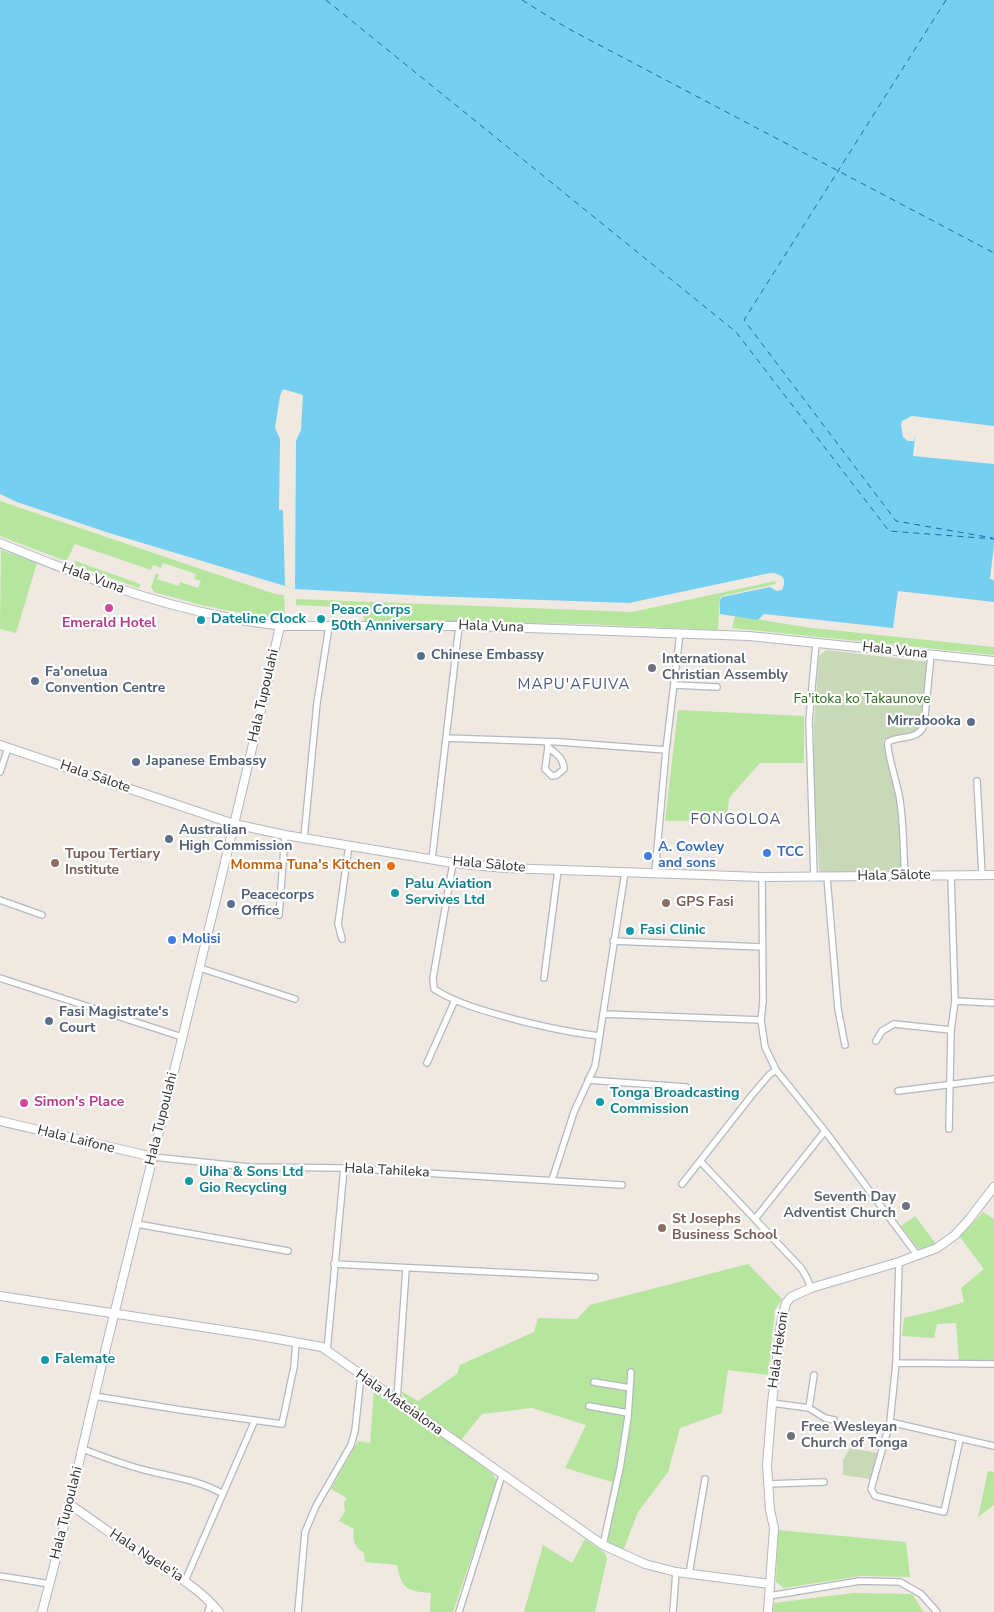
<!DOCTYPE html>
<meta charset="utf-8">
<style>
body{margin:0}
canvas{display:block;background:#efe9e1}
</style>
<canvas width="994" height="1612"></canvas>
<script>
const context = document.querySelector('canvas').getContext('2d');
context.lineJoin = 'round';
function fillPath(path, color) {
  context.fillStyle = color;
  context.fill(path, 'evenodd');
}
function stroke(path, color, width, dash) {
  context.strokeStyle = color;
  context.lineWidth = width;
  context.lineCap = dash ? 'butt' : 'round';
  context.setLineDash(dash || []);
  context.stroke(path);
}
function drawText(font, color, halo, rows, align = 'center') {
  context.font = font + ' "Nunito Sans",sans-serif';
  context.lineWidth = 4.5;
  context.setLineDash([]);
  context.textBaseline = 'middle';
  context.strokeStyle = halo;
  context.fillStyle = color;
  for (const [text, x, y, turn = 0] of rows) {
    context.save();
    context.translate(x, y);
    context.rotate((+turn || 0) * Math.PI / 180);
    context.textAlign = isNaN(turn) ? turn : align;
    if (halo) context.strokeText(text, 0, 0);
    context.fillText(text, 0, 0);
    context.restore();
  }
}
const green = new Path2D(`
 M0 501 275 594 284 595 285 615 281 618 261 617 201 605 154 592 151 587 156 573 159 575 157 579 179 586 180 582 198 588 201 581 194 579 196 574 163 563 161 568 153 565 151 570 75 544 67 560H63L0 536Z
 M1 550 37 563 16 633 0 629Z
 M75 561 140 584 139 588 74 565Z
 M775 581 776 584 722 596 720 598 718 630 583 624 364 621 363 608 296 605V599L632 612Z
 M735 616 812 628 994 647V655L732 628Z
 M678 710 804 716V763H760L729 798 727 820 665 821Z
 M983 1212 994 1219V1360L959 1361 956 1323 937 1324 934 1338 902 1336 904 1318 934 1311 964 1302 961 1288 984 1269 960 1237Z
 M915 1216 936 1244 922 1250 917 1247 901 1226Z
 M748 1264 782 1299 775 1310 768 1375 728 1370 722 1413 680 1428 668 1472 638 1512 623 1551 601 1540 612 1482 565 1468 586 1425 532 1408 482 1414 461 1440 406 1401 401 1391 418 1401 457 1374 460 1365 534 1332 538 1318 577 1319 590 1305Z
 M374 1390 433 1429 493 1474 497 1482 453 1612H430L431 1593C406 1591 402 1589 397 1565L365 1562 364 1553C354 1546 352 1541 354 1529L339 1521 345 1512 344 1503 347 1498 331 1489 358 1441 370 1443Z
 M988 1471 994 1472V1505L978 1517Z
 M778 1530 906 1542 910 1577 861 1576 784 1588 776 1582Z
 M585 1539 605 1553 607 1559 595 1612H524L543 1545 572 1563Z
 M853 1593 912 1594 924 1612H773L774 1603Z`);
const cemetery = new Path2D(`
 M826 650 929 662 921 728C911 737 895 734 883 740L893 780 899 817 902 866 897 870 821 873 819 869 814 779V723L819 656Z
 M850 1448 878 1453 870 1479 843 1475V1460Z`);
const water = new Path2D(`
 M0 0H994V433L914 425 909 432 915 437 913 456 994 464V545L990 579 994 580V602L898 591 893 628 764 614 758 620 720 614V600L722 597 770 587 777 591 782 590C788 578 781 573 770 573L629 603 428 596 295 589 106 532 17 502 0 494Z`);
const pier = new Path2D(`
 M283 389 303 395 301 430 296 441 295 589 285 586 283 510H279L280 439 275 428 280 396Z
 M912 416 994 426V435L915 427 912 432 915 435 914 441H908L903 437 901 424 902 421Z`);
const ferry = new Path2D(`
 M326 0 736 332 889 531 994 539
 M522 0 567 28 994 253
 M946 0 744 320 896 521 993 538`);
const street = new Path2D(`
 M674 685 717 687
 M446 738 560 742 666 750
 M547 742 548 747 545 769 552 776 557 775 564 769C563 757 556 754 548 747
 M0 772 8 748
 M977 781 982 875
 M304 838 317 703 329 626
 M432 859 459 626
 M453 863 433 978 434 989C459 1005 489 1012 517 1020 545 1027 572 1033 600 1036
 M655 873 666 750 680 633
 M905 876C903 849 904 821 899 795 897 783 886 750 888 742 900 735 918 741 924 725L931 655
 M762 877 763 1002 761 1020 765 1047 776 1070 825 1131 918 1256
 M814 877 809 721 816 643
 M827 877 838 1009 845 1045
 M0 900 42 915
 M279 915 285 835
 M342 939 338 924 349 845
 M613 941 762 947
 M200 968 295 999
 M0 978 182 1037
 M544 978 558 870
 M955 1001 994 1003
 M603 1014 761 1020
 M876 1041 882 1031 894 1024 951 1030
 M427 1063 455 1000
 M588 1080 686 1087
 M898 1091 994 1079
 M949 1129 951 1030 955 1001 951 876
 M153 1157 249 1167 344 1168 622 1185
 M701 1162 801 1268 807 1278 811 1288
 M552 1180 574 1112 595 1066 625 872
 M682 1184 752 1095 769 1075 776 1070
 M755 1219 825 1131
 M137 1224 288 1251
 M899 1262 896 1363 890 1422 871 1489 875 1496 944 1512 960 1439
 M334 1264 595 1277
 M327 1351 344 1168
 M896 1363 994 1364
 M594 1382 630 1388
 M94 1396 181 1410 282 1424 294 1367 296 1342
 M397 1400 406 1269
 M772 1403 809 1408 825 1418 834 1420
 M589 1406 628 1413
 M809 1408 814 1375
 M890 1422 994 1446
 M83 1449C106 1458 129 1467 153 1472 178 1478 201 1481 223 1494
 M768 1484 824 1482
 M603 1545 620 1468 628 1417 631 1372
 M689 1574 705 1479
 M0 1576 50 1584
 M185 1581 255 1420
 M769 1596 860 1581 900 1582 921 1594 937 1612
 M208 1612 211 1602
 M298 1612 305 1532 316 1506 351 1445 355 1431 361 1375
 M459 1612 502 1475
 M673 1612 676 1572`);
const secondary = new Path2D(`
 M0 543C73 573 147 602 225 617 246 621 267 625 289 626H473L749 636 994 661
 M0 745 234 824 285 835 453 863 505 868 762 877 994 875
 M0 1121 153 1157
 M0 1296 261 1336 322 1347 603 1545 645 1564 676 1572 770 1584
 M69 1504C93 1520 115 1537 139 1552 167 1570 198 1586 219 1612
 M42 1612C69 1514 89 1414 114 1315 170 1085 229 856 280 626
 M768 1612 774 1528 770 1510 767 1465 772 1403 781 1323 786 1303 791 1297 811 1288 899 1262 937 1248 955 1235 967 1222 994 1187`);
const markers = [
 [109,608,5,"#d1479c"],
 [321,619,5,"#0f9aa8"],
 [201,620,5,"#0f9aa8"],
 [421,656,5,"#5c6f8a"],
 [652,668,5,"#6b7280"],
 [35,681,5,"#5c6f8a"],
 [971,722,5,"#5c6f8a"],
 [136,762,5,"#5c6f8a"],
 [169,839,5,"#5c6f8a"],
 [767,853,5,"#3f7fe0"],
 [648,856,5,"#3f7fe0"],
 [55,863,5,"#8d6e63"],
 [391,866,5,"#e8710a"],
 [395,893,5,"#0f9aa8"],
 [666,903,5,"#8d6e63"],
 [231,904,5,"#5c6f8a"],
 [630,931,5,"#0f9aa8"],
 [172,940,5,"#3f7fe0"],
 [49,1021,5,"#5c6f8a"],
 [600,1102,5,"#0f9aa8"],
 [24,1103,5,"#d1479c"],
 [189,1181,5,"#0f9aa8"],
 [906,1206,5,"#6b7280"],
 [662,1228,5,"#8d6e63"],
 [45,1360,5,"#0f9aa8"],
 [791,1436,5,"#6b7280"]
];
const streetNames = [
 ["Hala Vuna",93,579,20],
 ["Hala Vuna",491,627,2],
 ["Hala Vuna",895,651,6],
 ["Hala Tupoulahi",264,696,-77],
 ["Hala Sālote",95,777,19],
 ["Hala Sālote",489,865,5],
 ["Hala Sālote",894,876,-1],
 ["Hala Tupoulahi",162,1119,-76],
 ["Hala Laifone",76,1140,14],
 ["Hala Tahileka",387,1171,3],
 ["Hala Hekoni",779,1350,-82],
 ["Hala Mateialona",399,1403,35],
 ["Hala Tupoulahi",67,1513,-76],
 ["Hala Ngele'ia",146,1556,33]
];
const cultureNames = [
 ["Peace Corps",331,611],
 ["50th Anniversary",331,627],
 ["Dateline Clock",211,620],
 ["Palu Aviation",405,885],
 ["Servives Ltd",405,901],
 ["Fasi Clinic",640,931],
 ["Tonga Broadcasting",610,1094],
 ["Commission",610,1110],
 ["Uiha & Sons Ltd",199,1173],
 ["Gio Recycling",199,1189],
 ["Falemate",55,1360]
];
const hotelNames = [
 ["Emerald Hotel",109,624],
 ["Simon's Place",34,1103,"left"]
];
const serviceNames = [
 ["Chinese Embassy",431,656],
 ["Fa'onelua",45,673],
 ["Convention Centre",45,689],
 ["Mirrabooka",961,722,"right"],
 ["Japanese Embassy",146,762],
 ["Australian",179,831],
 ["High Commission",179,847],
 ["Peacecorps",241,896],
 ["Office",241,912],
 ["Fasi Magistrate's",59,1013],
 ["Court",59,1029]
];
const worshipNames = [
 ["International",662,660],
 ["Christian Assembly",662,676],
 ["Seventh Day",896,1198,"right"],
 ["Adventist Church",896,1214,"right"],
 ["Free Wesleyan",801,1428],
 ["Church of Tonga",801,1444]
];
const parkNames = [
 ["Fa'itoka ko Takaunove",862,700]
];
const shopNames = [
 ["A. Cowley",658,848],
 ["and sons",658,864],
 ["TCC",777,853],
 ["Molisi",182,940]
];
const educationNames = [
 ["Tupou Tertiary",65,855],
 ["Institute",65,871],
 ["GPS Fasi",676,903],
 ["St Josephs",672,1220],
 ["Business School",672,1236]
];
const foodNames = [
 ["Momma Tuna's Kitchen",381,866]
];
const neighbourhoodNames = [
 ["MAPU'AFUIVA",574,685],
 ["FONGOLOA",736,820]
];
fillPath(green, '#b6e59e');
fillPath(cemetery, '#c8d9b8');
fillPath(water, '#75cff0');
fillPath(pier, '#efe9e1');
stroke(ferry, '#0d6fa3', 1, [6, 5]);
stroke(street, '#b4b7c1', 8);
stroke(secondary, '#b4b7c1', 10);
stroke(street, '#fff', 5.5);
stroke(secondary, '#fff', 8);
for (const [x, y, r, color] of markers) {
  const dot = new Path2D();
  dot.arc(x, y, r, 0, 2 * Math.PI);
  context.fillStyle = color;
  context.fill(dot);
  stroke(dot, '#fff', 2);
}
drawText('14px', '#2e2e2e', '#fff', streetNames);
drawText('bold 14px', '#0d838f', '#fff', cultureNames, 'left');
drawText('bold 14px', '#b23c85', '#fff', hotelNames);
drawText('bold 14px', '#4e5e75', '#fff', serviceNames, 'left');
drawText('bold 14px', '#5b616d', '#fff', worshipNames, 'left');
drawText('14px', '#2c6e1b', '#fff', parkNames);
drawText('bold 14px', '#366cbe', '#fff', shopNames, 'left');
drawText('bold 14px', '#785e54', '#fff', educationNames, 'left');
drawText('bold 14px', '#c56008', '#fff', foodNames, 'right');
context.letterSpacing = '1px';
drawText('15px', '#4d5680', '#fff', neighbourhoodNames);
context.letterSpacing = '0px';
</script>
